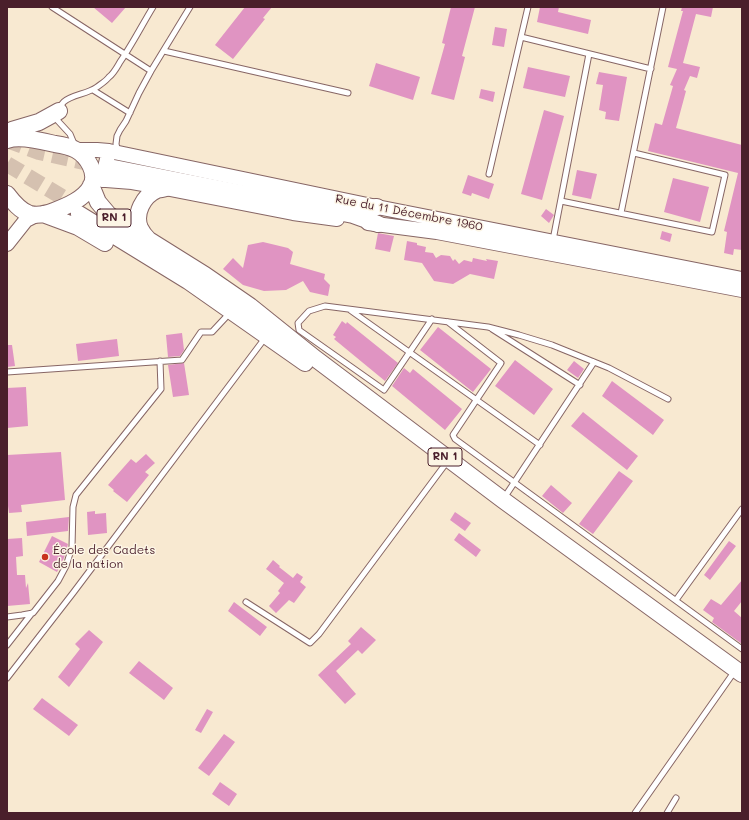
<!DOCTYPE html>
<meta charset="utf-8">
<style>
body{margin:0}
#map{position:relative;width:749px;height:820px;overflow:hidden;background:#f8e9d1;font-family:Mali,sans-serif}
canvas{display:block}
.frame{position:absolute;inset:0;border:8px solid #4a1f2b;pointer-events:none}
</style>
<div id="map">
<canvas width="749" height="820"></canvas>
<div class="frame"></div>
</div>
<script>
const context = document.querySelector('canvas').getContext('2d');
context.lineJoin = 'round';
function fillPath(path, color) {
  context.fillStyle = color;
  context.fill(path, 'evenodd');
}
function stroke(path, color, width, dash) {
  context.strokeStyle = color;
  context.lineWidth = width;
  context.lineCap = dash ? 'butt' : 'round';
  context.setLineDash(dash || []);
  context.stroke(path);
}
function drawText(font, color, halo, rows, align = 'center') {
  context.font = font + ' Mali,sans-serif';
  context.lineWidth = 3;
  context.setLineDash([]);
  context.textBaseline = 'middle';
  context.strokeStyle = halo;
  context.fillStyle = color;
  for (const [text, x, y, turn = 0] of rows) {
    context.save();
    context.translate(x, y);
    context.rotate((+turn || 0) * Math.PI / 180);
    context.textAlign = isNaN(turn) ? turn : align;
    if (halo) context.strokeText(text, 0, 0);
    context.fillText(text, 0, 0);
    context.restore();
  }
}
const building = new Path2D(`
 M93 7H126L112 23Z
 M245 7H272L263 18 265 19 233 59 215 45Z
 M451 7H475L462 56 465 57 454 100 431 94 445 44 442 43Z
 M540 7H559L558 12 591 20 588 34 537 22Z
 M682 7H713L711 17 696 14 683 63 700 67 697 78 690 76 684 90 686 91 676 128 742 145V250L734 249 733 255 724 253 727 232 724 231 738 173 648 151 655 123 662 125 673 86 670 85 677 69 668 67 683 11H681Z
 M495 27 507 29 504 47 492 45Z
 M376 63 420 77 413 100 369 86Z
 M528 67 570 76 565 97 523 88Z
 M599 72 627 77 619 121 605 119 606 112 599 110 603 85 596 84Z
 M481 89 495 92 493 102 479 98Z
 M544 110 564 116 542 200 521 194Z
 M577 170 597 174 591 199 572 195Z
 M468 175 494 184 489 199 472 193 471 196 462 193Z
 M673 178 709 187 700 222 664 212Z
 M546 209 554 215 549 223 541 216Z
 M662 231 672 234 670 242 660 239Z
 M378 233 394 236 390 252 375 249Z
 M407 241 417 243V245L426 247 425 252 433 253 436 258 441 255 450 256 453 261 455 259 459 264 464 260 472 262 473 258 487 261 486 259 498 261 494 279 470 274 453 284 434 281 422 263 404 260Z
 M263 242 288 248 293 252 290 264 325 274 324 279 330 285 328 296 310 292 303 281 286 290 264 291 243 285 223 269 233 258 243 268 248 245Z
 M342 321 346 324 347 322 398 363 385 381 334 339 336 337 333 335Z
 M438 327 491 369 473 392 420 350Z
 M182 333 184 350 180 356 168 357 166 335Z
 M117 339 119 356 78 361 76 344Z
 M7 345H12L15 366 7 367Z
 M515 360 553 389 534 415 495 386Z
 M574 361 584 369 578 378 567 370Z
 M184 363 189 395 173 397 168 365Z
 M404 368 410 373 413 369 462 409 445 430 392 386Z
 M612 381 664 420 653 435 602 396Z
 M26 387 28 426 7 428V388Z
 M583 412 638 456 627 470 571 426Z
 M61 452 65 500 21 505 22 512 9 513 8 506H7V455Z
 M146 454 155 463 145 472 149 475 127 502 113 491 114 490 108 485 131 459 136 463Z
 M619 471 633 481 593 534 579 524Z
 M551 485 572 503 563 513 542 496Z
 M95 511V514L106 513 107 533 88 535 87 512Z
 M455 512 471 523 465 531 450 520Z
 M69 517 68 531 27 536 26 522Z
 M459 533 481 550 476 557 454 540Z
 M52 536 68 544 64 558 57 572 39 562Z
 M22 538 23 556 16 557 17 575H25L26 588 28 583 30 604 7 606V539Z
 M729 541 736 546 710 580 704 575Z
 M273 560 280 566 279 567 293 578 297 573 303 577 300 582 306 587 294 603 289 600 276 613 269 606 280 593 278 591 284 583 266 569Z
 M742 580V601L734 611 742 618V644L712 622 714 618 703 610 711 599 721 605Z
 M234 602 267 627 260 636 228 611Z
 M361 627 376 640 362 654 358 650 336 671 356 694 345 704 318 675 351 644 348 641Z
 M89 630 103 642 69 687 58 677 80 649 75 644Z
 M139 661 173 688 164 700 129 673Z
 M42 698 78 725 69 736 33 709Z
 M207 709 213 712 201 733 195 730Z
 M224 734 235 742 209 776 198 768Z
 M220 782 237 794 229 806 212 794Z`);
const primaryTunnel = new Path2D(`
 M7 140 39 152 98 165
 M7 164 82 209`);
const lane = new Path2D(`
 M52 7 151 71
 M521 37 651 69
 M164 51 348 93
 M93 90 130 113
 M75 146 70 134 58 121C55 93 82 98 97 87 101 84 106 81 109 77 114 73 117 67 120 62 132 45 142 25 153 7
 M118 152 116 144 117 136 120 130 126 121 139 93 151 71 190 7
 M489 174 528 7
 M561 201 712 232 725 175 634 153
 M621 213 663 7
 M553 240 589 54
 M350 310 540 445
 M432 319 384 390 299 330 298 323 309 311 325 306 488 327 519 335 552 345 609 368 668 399
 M448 322 501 363 453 435 455 439 742 649
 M492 329 580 385
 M7 372 182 360 201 332H212L226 317
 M504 498 594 362
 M676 600 742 509
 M246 602 310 643 319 634 444 466
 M7 617 22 615 33 613 58 581 66 566 72 547 73 507 76 495 161 389 160 361
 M7 645 32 613
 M7 678 73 593 262 342
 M635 813 732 675
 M667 813 676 798`);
const secondary = new Path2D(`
 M76 150H97L109 151 377 207 742 279
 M93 179 132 182 166 188 293 213 337 219
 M102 180 109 151
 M368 223 437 232 742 290
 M7 244 26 220 36 215`);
const primary = new Path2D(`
 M12 130 39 122 59 111
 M7 140C20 135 42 141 55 144 62 145 69 146 76 150 87 156 98 173 91 186 84 199 67 206 54 211 46 214 38 216 30 214 20 211 13 202 7 194
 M114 168 353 215 378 224
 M91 185 98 202 109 215 205 275 250 306 316 359 503 500 742 674
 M348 209H365L377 207
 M43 214 78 227 105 243
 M79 214 188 281 305 363
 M148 239C145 236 142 232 140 228 134 214 143 196 157 190 160 189 163 189 166 188`);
const markers = [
 [45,557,4,"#c8321e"]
];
const shields = [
 [114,218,34],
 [445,457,34]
];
const shieldNames = [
 ["RN 1",114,218],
 ["RN 1",445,457]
];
const streetNames = [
 ["Rue du 11 Décembre 1960",409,213,11]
];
const poiNames = [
 ["École des Cadets",53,550],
 ["de la nation",53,564]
];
fillPath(building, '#e094c2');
stroke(primaryTunnel, '#d5c1b0', 16, [16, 8]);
stroke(lane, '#876665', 7);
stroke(secondary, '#876665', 16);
stroke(primary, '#876665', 18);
stroke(lane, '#fff', 5);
stroke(secondary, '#fff', 14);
stroke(primary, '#fff', 16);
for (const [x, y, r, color] of markers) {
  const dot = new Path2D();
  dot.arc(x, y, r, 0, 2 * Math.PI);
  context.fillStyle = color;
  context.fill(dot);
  stroke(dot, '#fcf5e5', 1.5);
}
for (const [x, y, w] of shields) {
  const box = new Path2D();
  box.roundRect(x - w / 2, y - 9, w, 18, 3);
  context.fillStyle = '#fcf5e5';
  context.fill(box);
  stroke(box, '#4a1f2b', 1);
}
drawText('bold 11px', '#4a1f2b', null, shieldNames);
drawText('12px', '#4a1f2b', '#fcf5e5', streetNames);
drawText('12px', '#4a1f2b', '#fcf5e5', poiNames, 'left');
</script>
